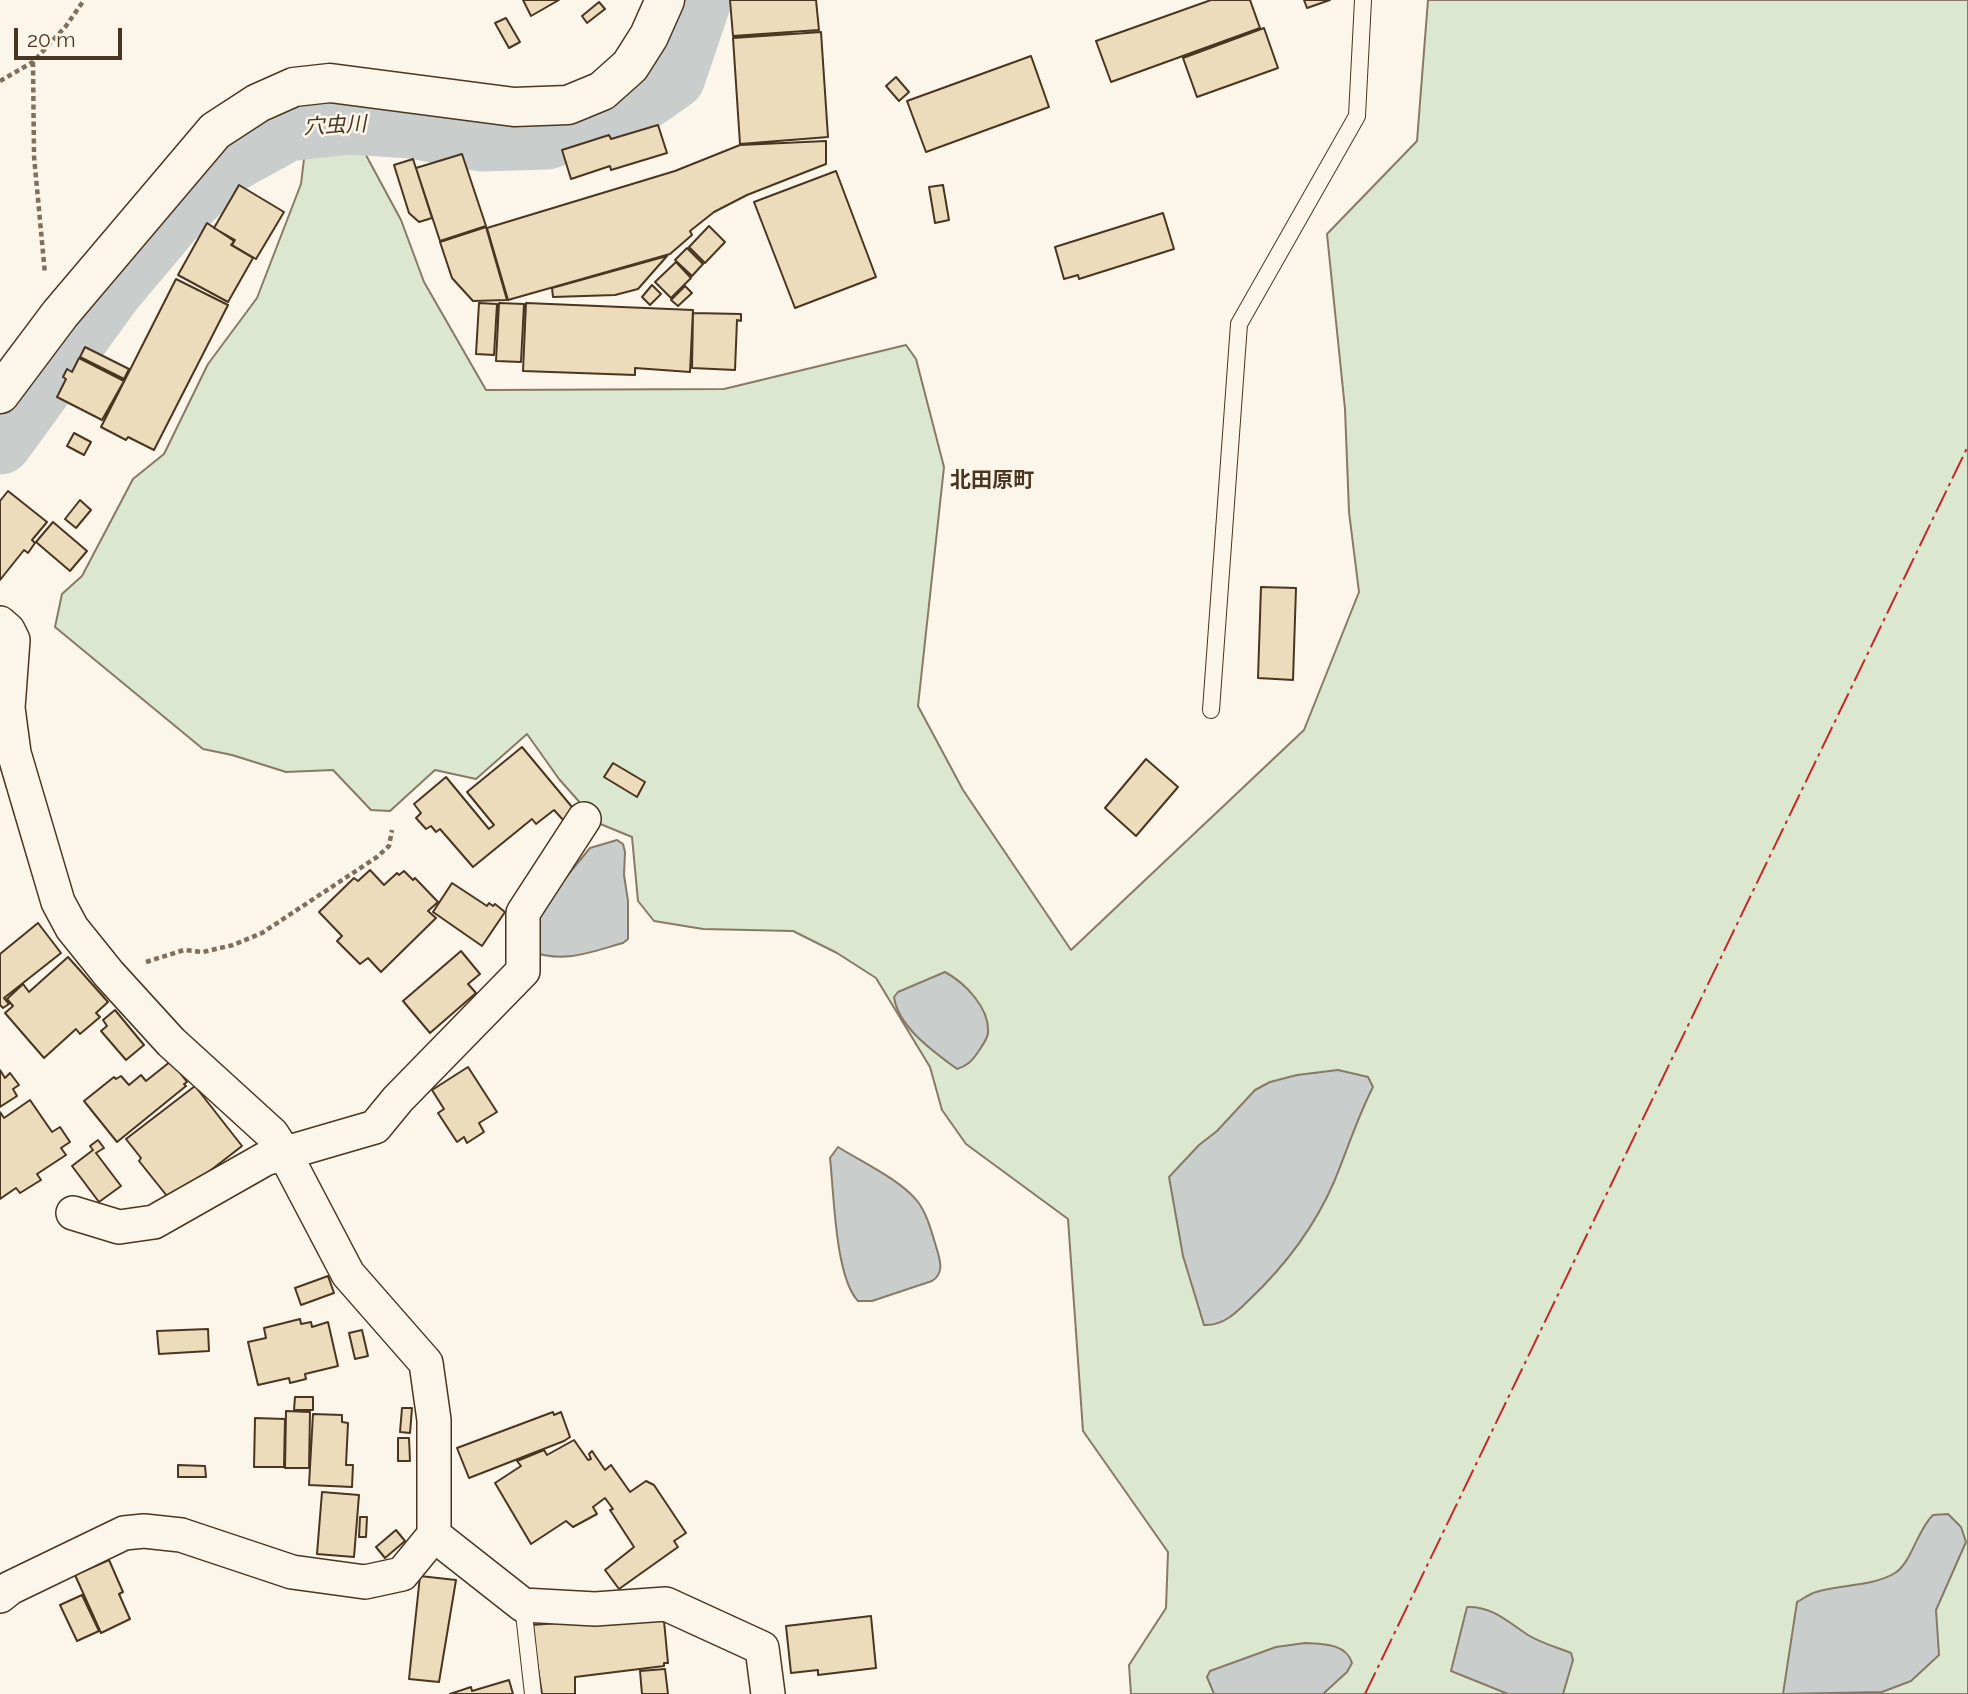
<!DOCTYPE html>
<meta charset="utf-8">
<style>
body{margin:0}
#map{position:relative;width:1968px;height:1694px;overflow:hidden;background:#fbf6e9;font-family:Raleway,sans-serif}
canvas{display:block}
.scale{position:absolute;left:14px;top:28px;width:108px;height:32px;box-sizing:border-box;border:4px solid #4a3520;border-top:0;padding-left:9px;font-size:21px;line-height:24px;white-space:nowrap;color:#4a3520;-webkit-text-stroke:5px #fbf6e9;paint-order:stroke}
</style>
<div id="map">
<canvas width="1968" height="1694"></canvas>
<div class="scale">20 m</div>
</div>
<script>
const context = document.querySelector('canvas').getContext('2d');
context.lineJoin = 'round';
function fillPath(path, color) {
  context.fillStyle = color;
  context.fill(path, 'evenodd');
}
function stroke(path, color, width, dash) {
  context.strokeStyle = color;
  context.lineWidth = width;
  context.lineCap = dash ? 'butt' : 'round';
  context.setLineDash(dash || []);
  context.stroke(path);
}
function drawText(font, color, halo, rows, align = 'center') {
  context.font = font + ' Raleway,"Noto Sans JP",sans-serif';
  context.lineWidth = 5;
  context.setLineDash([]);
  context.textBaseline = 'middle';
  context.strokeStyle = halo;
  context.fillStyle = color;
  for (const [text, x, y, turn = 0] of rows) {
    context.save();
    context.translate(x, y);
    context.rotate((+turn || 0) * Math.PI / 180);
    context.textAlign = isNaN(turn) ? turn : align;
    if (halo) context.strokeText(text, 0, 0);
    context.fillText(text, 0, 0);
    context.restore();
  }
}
const green = new Path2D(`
 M1428 0H1968V1694H1131L1129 1665 1166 1608 1168 1552 1083 1431 1068 1219 966 1144 942 1110 930 1067 876 978 837 953 793 931 703 929 654 921 638 901 632 837 598 823 559 779 527 734 476 779 435 770 390 811 371 810 333 770 286 772 232 755 203 749 55 627 62 594 82 576 133 479 164 454 208 364 257 298 301 184 304 159 328 142 360 144 401 220 424 282 486 390 724 389 906 345 916 359 944 467 918 706 963 790 1071 950 1304 730 1359 592 1349 512 1345 409 1327 234 1417 141Z`);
const water = new Path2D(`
 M617 840 623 844 625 852 624 875 628 901V939L623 943C590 952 564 964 530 951L538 911 590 848Z
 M945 972C965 983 990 1008 988 1033 987 1040 982 1046 978 1052 972 1061 967 1066 957 1069 934 1052 898 1027 894 997L898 992Z
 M1338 1070 1368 1077 1373 1087C1357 1118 1347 1151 1334 1182 1314 1228 1285 1266 1249 1300 1236 1313 1223 1326 1204 1325L1183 1256 1169 1177 1199 1145 1217 1131 1255 1090 1270 1082 1297 1075Z
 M838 1147C862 1162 901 1180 918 1202 928 1215 933 1237 938 1253 941 1264 943 1274 932 1281L872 1301H858C835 1277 834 1193 830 1158Z
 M1948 1514 1961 1527 1966 1542 1936 1610 1939 1655 1911 1681 1882 1692 1783 1694 1797 1602C1803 1599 1809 1594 1816 1592 1840 1584 1872 1587 1895 1573 1912 1562 1917 1530 1933 1515Z
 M1467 1607C1492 1606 1508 1622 1528 1635 1541 1643 1556 1647 1571 1653L1573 1660 1563 1694H1508L1451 1671Z
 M1305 1643C1322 1644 1346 1643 1352 1663L1347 1672 1323 1694H1214L1207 1677 1210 1671 1276 1647Z`);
const river = new Path2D(`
 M0 442 112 288 175 213 227 162 287 129 349 122 412 126 482 139 547 137 623 112 673 77 699 0`);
const building = new Path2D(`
 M523 0H559L531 16Z
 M730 0H816L819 30 733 36Z
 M1211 0H1250L1260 28 1111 82 1096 41Z
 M1304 0H1330L1307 8Z
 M599 2 605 9 587 23 582 16Z
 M506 18 520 42 509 48 495 23Z
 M1264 28 1278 68 1197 97 1183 58Z
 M821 32 828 137 740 144 733 38Z
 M1031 56 1049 107 926 152 907 101Z
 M896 77 909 92 899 101 886 86Z
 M658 125 667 153 611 170 610 166 571 179 562 150 609 135 611 139Z
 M826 141V164L747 195 714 212 690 231 692 235 670 254 508 300 487 228 675 171 740 145Z
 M462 154 486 226 440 241 416 168Z
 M413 159 432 218 419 222 409 213 394 165Z
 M836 171 876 277 795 308 754 202Z
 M239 185 284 212 256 259 232 245 235 240 214 228Z
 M943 185 949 220 935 223 929 187Z
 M1163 213 1174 249 1079 279 1078 275 1064 279 1055 247Z
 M207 223 234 241 231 245 253 258 228 302 178 275Z
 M709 226 725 242 705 263 689 247Z
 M486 227 507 300 473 301 452 278 440 242Z
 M687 248 703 264 692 276 675 260Z
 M667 256 638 289 615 295 553 297 552 288Z
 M676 262 691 278 671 298 655 282Z
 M176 279 228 305 154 450 128 437 126 440 101 427Z
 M652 285 661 294 650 305 642 297Z
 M685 286 692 293 678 306 671 300Z
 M479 303 497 304 494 355 476 354Z
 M499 303 524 304 521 362 496 361Z
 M526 303 693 310 690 372 635 368V375L523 371Z
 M693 313 741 314V321L737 320 735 370 692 368Z
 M85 347 129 369 124 379 80 357Z
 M79 358 124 381 102 420 57 397 66 379 63 377 67 369 72 372Z
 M74 433 91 442 84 455 67 446Z
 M8 491 47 522 32 540 35 543 28 553 24 550 0 580V501Z
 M80 500 91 510 76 528 65 519Z
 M53 522 87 551 70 571 36 542Z
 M1261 587 1296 588 1293 680 1258 678Z
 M522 747 577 813 565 822 554 810 536 824 532 819 473 867 440 829 436 832 431 826 426 829 416 818 421 813 414 804 446 777 489 829 494 825 467 792Z
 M1146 759 1178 787 1136 836 1105 808Z
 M613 763 645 782 637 797 604 777Z
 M370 870 384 885 397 873 399 875 404 871 413 880 415 878 438 902 428 911 436 918 381 972 368 958 360 964 337 941 342 936 319 912 354 878 358 881Z
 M452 883 487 906 489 903 493 906 495 904 505 912 482 946 433 912Z
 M38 923 61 953 4 998 9 1004 3 1008 0 1005V954Z
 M461 951 480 974 468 984 476 993 430 1033 403 1001Z
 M68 957 108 1002 96 1013 100 1017 80 1034 76 1029 44 1058 5 1013 13 1006 7 999 23 984 29 992Z
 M115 1010 144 1045 126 1060 101 1031 107 1026 103 1020Z
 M171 1061 187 1082 184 1084 186 1086 117 1142 84 1101 114 1077 116 1079 121 1076 129 1085 141 1075 146 1081Z
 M468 1067 497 1112 479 1123 484 1132 467 1143 464 1137 457 1142 438 1113 444 1109 432 1090Z
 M0 1070 5 1078 10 1073 19 1085 13 1089 17 1096 0 1107Z
 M195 1086 242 1146 171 1201 139 1161 141 1158 126 1139Z
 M30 1100 52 1132 60 1127 70 1142 61 1148 66 1155 37 1174 41 1180 20 1193 16 1188 0 1199V1112L4 1118Z
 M98 1140 104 1148 96 1153 121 1186 99 1202 72 1166 93 1150 90 1146Z
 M328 1276 334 1293 301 1305 295 1288Z
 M300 1319 301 1324 311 1322 312 1327 328 1322 338 1366 305 1374 306 1379 290 1383 289 1378 258 1385 248 1342 266 1338 264 1328Z
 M208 1329 209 1351 159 1354 157 1331Z
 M362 1330 368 1356 355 1359 349 1333Z
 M295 1397H313V1410H294Z
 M402 1408H412L410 1433 400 1432Z
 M286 1411 310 1412 309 1468H285Z
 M553 1412 554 1415 561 1412 570 1437 564 1441 469 1478 457 1448Z
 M313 1414 342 1415V1422L348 1423 346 1465H353L352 1487 309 1485Z
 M255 1418 285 1419 284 1467H254Z
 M398 1438H409L410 1461H398Z
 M574 1440 588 1460 591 1459 589 1454 592 1451 605 1470 611 1465 630 1492 646 1481 654 1485 686 1533 674 1541 678 1547 619 1589 605 1570 634 1547 610 1510 613 1509 605 1498 593 1507 597 1514 573 1527 566 1521 531 1544 495 1483 521 1466 517 1461 544 1450 547 1455Z
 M178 1465 205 1466 206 1477H178Z
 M322 1492 359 1495 354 1557 317 1554Z
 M360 1517H367L366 1537H359Z
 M396 1530 405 1541 385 1558 376 1547Z
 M109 1560 123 1592 119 1594 130 1619 101 1633 75 1575Z
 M420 1576 456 1580 439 1682 409 1679Z
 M82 1595 99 1631 77 1641 60 1605Z
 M871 1616 876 1668 818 1675V1670L791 1673 786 1626Z
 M586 1621H664L668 1663H664V1666L575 1677V1694H542L531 1625Z
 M665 1669 668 1694H642L640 1671Z
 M509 1680 513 1694H450L471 1687 472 1691Z`);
const path = new Path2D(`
 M33 62 34 156 45 274
 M0 81 33 62 66 26 84 0
 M146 962 184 950 203 952 233 945 262 933 377 857 389 846 392 830`);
const service = new Path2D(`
 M1211 710 1239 324 1357 116 1363 0
 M523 1605 533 1694`);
const minor = new Path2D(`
 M0 623 8 630 13 640 8 708 14 753 58 902 72 928 109 974 171 1042 272 1134 285 1154 348 1274 426 1363 434 1420V1535L402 1574 365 1582 292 1572 181 1535 144 1531 124 1533 10 1588 0 1596
 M73 1213 119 1227 154 1222 265 1159 375 1127 398 1099 523 971V913L584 819
 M434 1535 523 1605 595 1609 666 1604 762 1648 768 1694`);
const tertiary = new Path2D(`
 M0 394 60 314 215 131 258 103 294 87 330 83 514 107 568 105 602 91 630 66 649 36 665 0`);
const power = new Path2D(`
 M1365 1694 1968 446`);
const waterNames = [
 ["穴虫川",335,126,-3]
];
const neighbourhoodNames = [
 ["北田原町",992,481]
];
fillPath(green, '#dce7d0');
stroke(green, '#887966', 2);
fillPath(water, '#c9cecd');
stroke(water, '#887966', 2);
stroke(river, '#c9cecd', 65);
fillPath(building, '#ecdcbc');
stroke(building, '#4a3520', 2);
stroke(service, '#4a3520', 18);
stroke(minor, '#4a3520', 36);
stroke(tertiary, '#4a3520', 41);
stroke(path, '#7f6f5c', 4.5, [5, 3.5]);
stroke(service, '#fbf6e9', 16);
stroke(minor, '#fbf6e9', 33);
stroke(tertiary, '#fbf6e9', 38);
stroke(power, '#c62828', 2, [24, 5, 3.5, 5]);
drawText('italic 21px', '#4a3520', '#fbf6e9', waterNames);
drawText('bold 21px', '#4a3520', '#fbf6e9', neighbourhoodNames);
</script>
